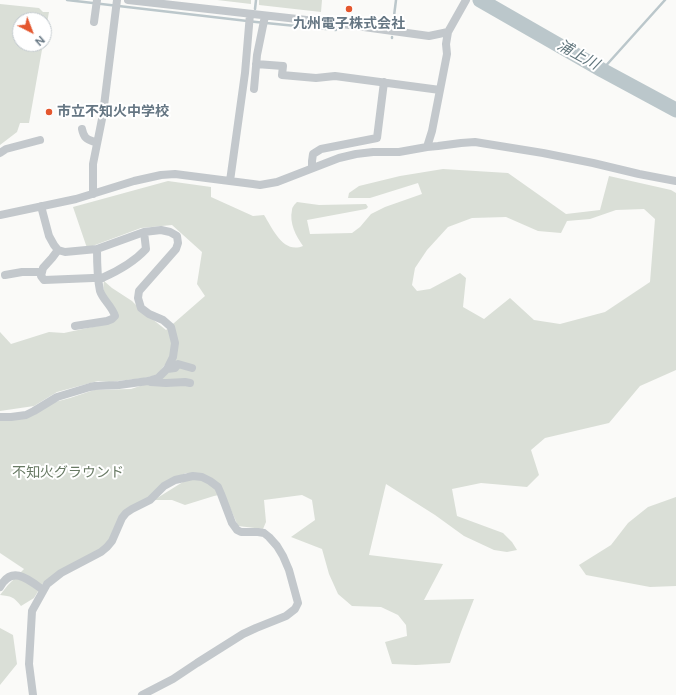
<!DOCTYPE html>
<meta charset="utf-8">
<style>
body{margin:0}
#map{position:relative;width:676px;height:695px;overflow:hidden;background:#fafaf8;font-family:Figtree,sans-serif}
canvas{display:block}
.north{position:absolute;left:12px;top:12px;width:40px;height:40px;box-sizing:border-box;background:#fff;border:1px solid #c1c8cd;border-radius:50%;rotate:138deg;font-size:11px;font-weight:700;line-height:16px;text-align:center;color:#657683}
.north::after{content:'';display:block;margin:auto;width:14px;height:18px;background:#e4572e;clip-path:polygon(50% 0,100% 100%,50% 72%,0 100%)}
</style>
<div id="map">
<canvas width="676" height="695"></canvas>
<div class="north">N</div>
</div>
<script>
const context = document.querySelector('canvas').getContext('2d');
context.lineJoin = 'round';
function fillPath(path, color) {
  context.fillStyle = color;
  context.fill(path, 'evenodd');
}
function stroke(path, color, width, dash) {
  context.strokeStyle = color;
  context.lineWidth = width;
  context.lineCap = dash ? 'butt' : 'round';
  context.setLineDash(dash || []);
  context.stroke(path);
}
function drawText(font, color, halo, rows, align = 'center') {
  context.font = font + ' Figtree,"Noto Sans JP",sans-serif';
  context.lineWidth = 4;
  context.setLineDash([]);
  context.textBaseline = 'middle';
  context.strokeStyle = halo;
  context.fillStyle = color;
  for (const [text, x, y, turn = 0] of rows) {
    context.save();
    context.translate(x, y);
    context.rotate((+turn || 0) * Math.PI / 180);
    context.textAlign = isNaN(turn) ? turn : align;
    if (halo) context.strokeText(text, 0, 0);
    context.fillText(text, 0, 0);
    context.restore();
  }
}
const green = new Path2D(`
 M217 0H251V4Z
 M259 0H322L321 12 259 5Z
 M0 4 39 8 43 12H49L44 39V20H20V44H43L29 123H20L17 132 0 145Z
 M443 169 508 173 566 214 600 210 609 176 671 190 676 193V370L640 386 609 423 545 438 531 450 539 475 527 487 481 483 452 489 457 516 503 533 512 542 517 550 507 552 494 550 464 536 435 515 386 484 369 555 443 564 424 600 474 599 461 632 450 663 416 665 392 664 385 642 407 636 406 625 398 615 381 607 352 606 338 594 329 574 322 549 291 537 315 520 312 500 302 495 264 500 266 522 263 529 238 526 224 494 214 496 185 505 172 500H154L186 480 196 473H186L166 482 147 499 129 507 111 538 102 548 56 573 43 583 34 598 21 606C14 597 11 596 0 595L8 585 24 569 0 553V419H18L55 402 70 398 94 390 131 389 146 384 160 378 171 357 157 375 144 378 109 382 98 381 57 392 34 406 0 411V332L11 344 49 332 64 333 97 326 117 319C111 307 101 295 104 281L112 288 132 301 141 310 166 330 205 296 197 284 202 252 172 225 141 228 87 248 73 207 168 181 211 187V197L253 216 264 215C273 229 283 254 303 246 296 236 289 223 292 210 292 207 295 204 297 202L319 205 366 204 368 207 366 209 307 220 310 234 352 233 360 227 371 214 385 207 422 194 418 183 370 198H348L349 193 359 186 400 176ZM644 209 655 219 650 282 605 312 560 324 534 320 510 298 484 319 463 307 466 278 460 273 430 289 417 291 412 285 415 268 427 250 448 227 472 218 506 217 538 231 561 233 567 221 590 219 616 210Z
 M676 497V586L650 587 586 575 579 565 611 545 628 523 648 507Z
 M0 628 13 635 17 664 0 685Z`);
const stream = new Path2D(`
 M67 0 256 22 336 30
 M255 9 256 0
 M393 24 396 0
 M392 38V37
 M602 70 665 0`);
const river = new Path2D(`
 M480 0 602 70 676 110`);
const minor = new Path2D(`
 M128 0 342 24 429 36 448 32 466 0
 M94 22 97 0
 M256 64 283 66 282 75 316 78 335 76 440 90
 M254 89 257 55 265 16
 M82 129C84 139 87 139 97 143
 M427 147 432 131 440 90 447 54 446 44 448 32
 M0 153 6 149 40 140
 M312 168V161L313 154 321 149 377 138 384 82
 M230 181 245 73 250 14
 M93 194V164L103 114 117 0
 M0 215 76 199 134 181 161 175 175 174 253 184 260 185 277 182 339 158 356 154 373 152H399L427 147 438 146 461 143 475 142 543 153 593 163 639 174 676 181
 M58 250 52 258 43 268 41 276 44 280 93 278
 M5 275 22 272H41
 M102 278C118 271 134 262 146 249L144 232
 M75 326 107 321 112 319 115 316C112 306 103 300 100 291 97 277 97 262 97 249
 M167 369 175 368 178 364 192 368
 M151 382 166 383 185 382 190 383
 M0 417H11L26 415 34 411 57 397 90 387 95 386 119 385 148 381 158 378 167 369 173 357 175 343 171 327 163 320 149 314 141 308 138 298 139 291 176 249 178 243 177 236 170 232 161 230 144 232 97 249 65 252 58 250 54 245 49 236 41 206
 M0 587C12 565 28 579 43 590
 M33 695 29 664 32 611 47 584 61 573 101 552 107 547 112 541 122 518 126 513 132 509 150 500 164 486 175 480 193 476 202 477 210 481 218 487 221 494 232 523 237 530 241 532H258L264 533 269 537 277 546 283 556 289 570 298 603 295 609 286 616 256 628 243 634 197 663 173 679 142 695`);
const minorBridge = new Path2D(`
 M93 278H102`);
const markers = [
 [349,9,4,"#e4572e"],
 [49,112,4,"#e4572e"]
];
const poiNames = [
 ["九州電子株式会社",349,24],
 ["市立不知火中学校",57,112,"left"]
];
const parkNames = [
 ["不知火グラウンド",68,473]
];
const waterNames = [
 ["浦上川",578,55,29]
];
fillPath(green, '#dadfd7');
stroke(stream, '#bbc7cb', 2.5);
stroke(river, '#bbc7cb', 15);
stroke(minor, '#c3c8cc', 8);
stroke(minorBridge, '#c3c8cc', 8);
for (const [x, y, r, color] of markers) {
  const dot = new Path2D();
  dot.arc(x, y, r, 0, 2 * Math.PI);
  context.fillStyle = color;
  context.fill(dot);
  stroke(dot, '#fff', 1.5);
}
drawText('bold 14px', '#657683', '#fff', poiNames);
drawText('14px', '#687a64', '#fff', parkNames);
drawText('italic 15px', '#60757c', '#fff', waterNames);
</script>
